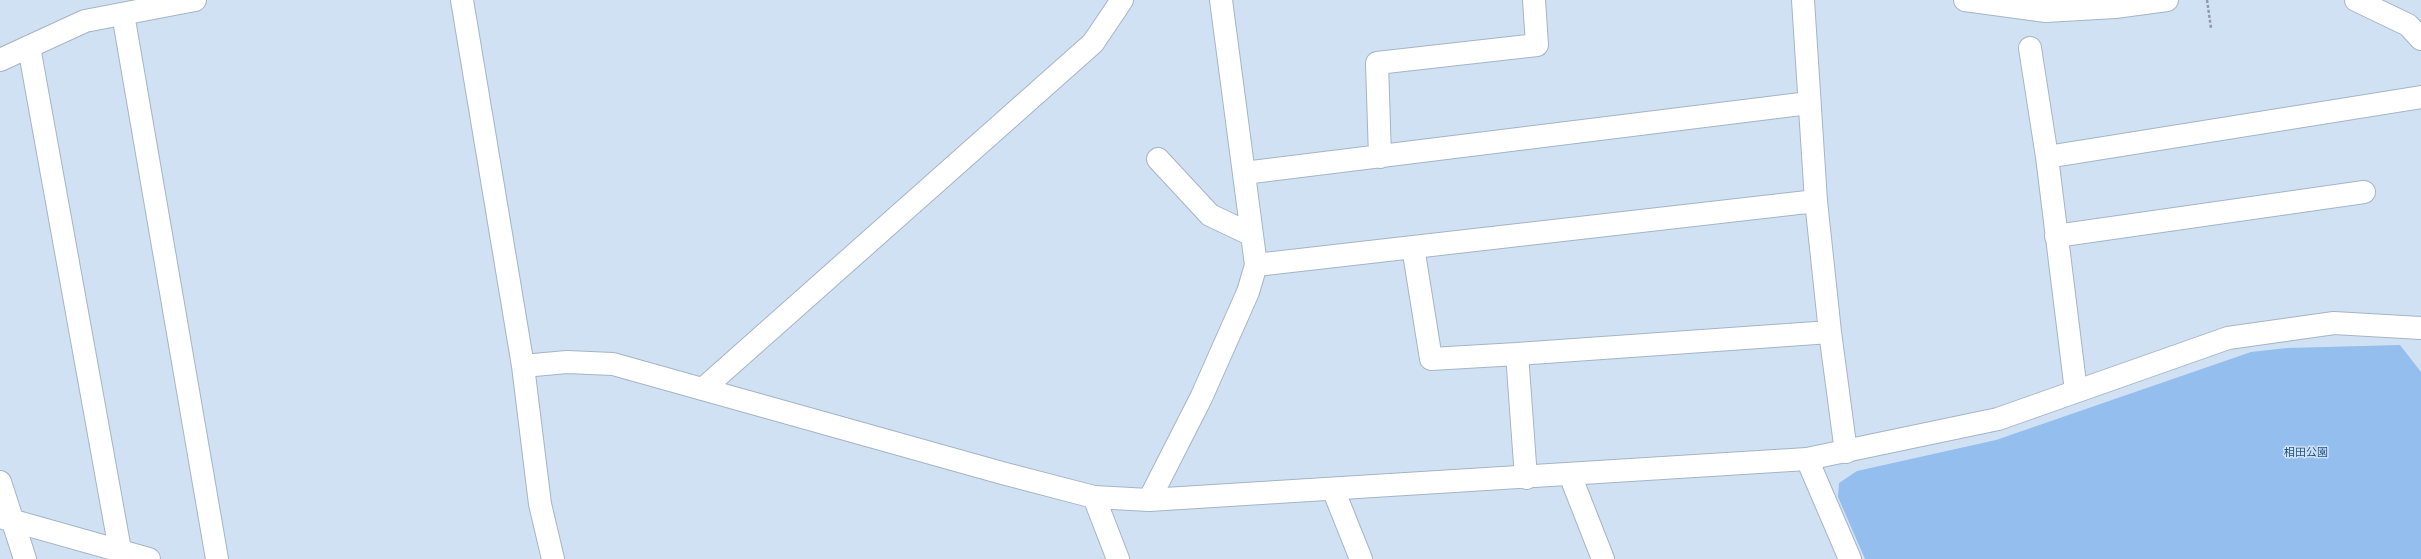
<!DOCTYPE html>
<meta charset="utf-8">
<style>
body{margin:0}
canvas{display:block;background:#d1e1f4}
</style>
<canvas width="2421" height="559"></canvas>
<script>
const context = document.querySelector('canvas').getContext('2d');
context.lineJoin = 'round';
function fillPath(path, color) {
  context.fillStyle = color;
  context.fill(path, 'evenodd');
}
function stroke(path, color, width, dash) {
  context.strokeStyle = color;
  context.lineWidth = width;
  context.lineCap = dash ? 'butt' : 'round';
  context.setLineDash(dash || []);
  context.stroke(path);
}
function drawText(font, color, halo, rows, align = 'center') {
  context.font = font + ' "Fira Sans Condensed","Noto Sans JP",sans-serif';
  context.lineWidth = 3;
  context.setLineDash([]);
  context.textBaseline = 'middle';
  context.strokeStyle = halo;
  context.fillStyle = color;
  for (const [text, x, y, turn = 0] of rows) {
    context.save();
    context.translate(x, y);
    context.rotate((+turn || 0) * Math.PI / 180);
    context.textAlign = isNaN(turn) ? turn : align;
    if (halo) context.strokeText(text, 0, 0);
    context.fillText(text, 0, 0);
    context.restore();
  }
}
const green = new Path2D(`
 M2400 345 2421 372V559H1865L1838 497 1839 483 1857 471 1996 440 2251 352 2287 348Z`);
const path = new Path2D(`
 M2207 0 2211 28`);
const street = new Path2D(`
 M1803 0 1816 201 1830 332 1846 452
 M1965 0 2046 11 2115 7 2167 0
 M2356 0 2408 25 2421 39
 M123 14 217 559
 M29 47 120 550
 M2030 48 2047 157 2421 97
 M1380 157 1377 63 1537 45 1534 0
 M2047 157 2076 391
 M1158 159 1210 215 1252 235
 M1244 173 1809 103
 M2056 236 2364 192
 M1413 247 1431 359 1517 354
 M1256 265 1816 201
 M703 389 1093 43 1122 0
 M1807 459 1850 559
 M1570 475 1603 559
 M1526 478 1517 354 1830 332
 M0 482 25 559
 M1333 489 1361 559
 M1094 497 1118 559
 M1149 500 1201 398 1248 292 1256 265 1221 0
 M0 517 149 559`);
const secondary = new Path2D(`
 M462 0 523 366 540 504 553 559
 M0 60 85 21 195 0
 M523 366 567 362 613 364 1002 473 1094 497 1149 500 1807 459 1998 419 2228 338 2334 323 2421 328`);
const parkNames = [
 ["相田公園",2306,453]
];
fillPath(green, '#93beee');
stroke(street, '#a5b4c6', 24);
stroke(secondary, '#a5b4c6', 24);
stroke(path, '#8e9aa8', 2.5, [3, 2]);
stroke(street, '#fff', 22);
stroke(secondary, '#fff', 22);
drawText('11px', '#1c548c', '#d1e1f4', parkNames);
</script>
